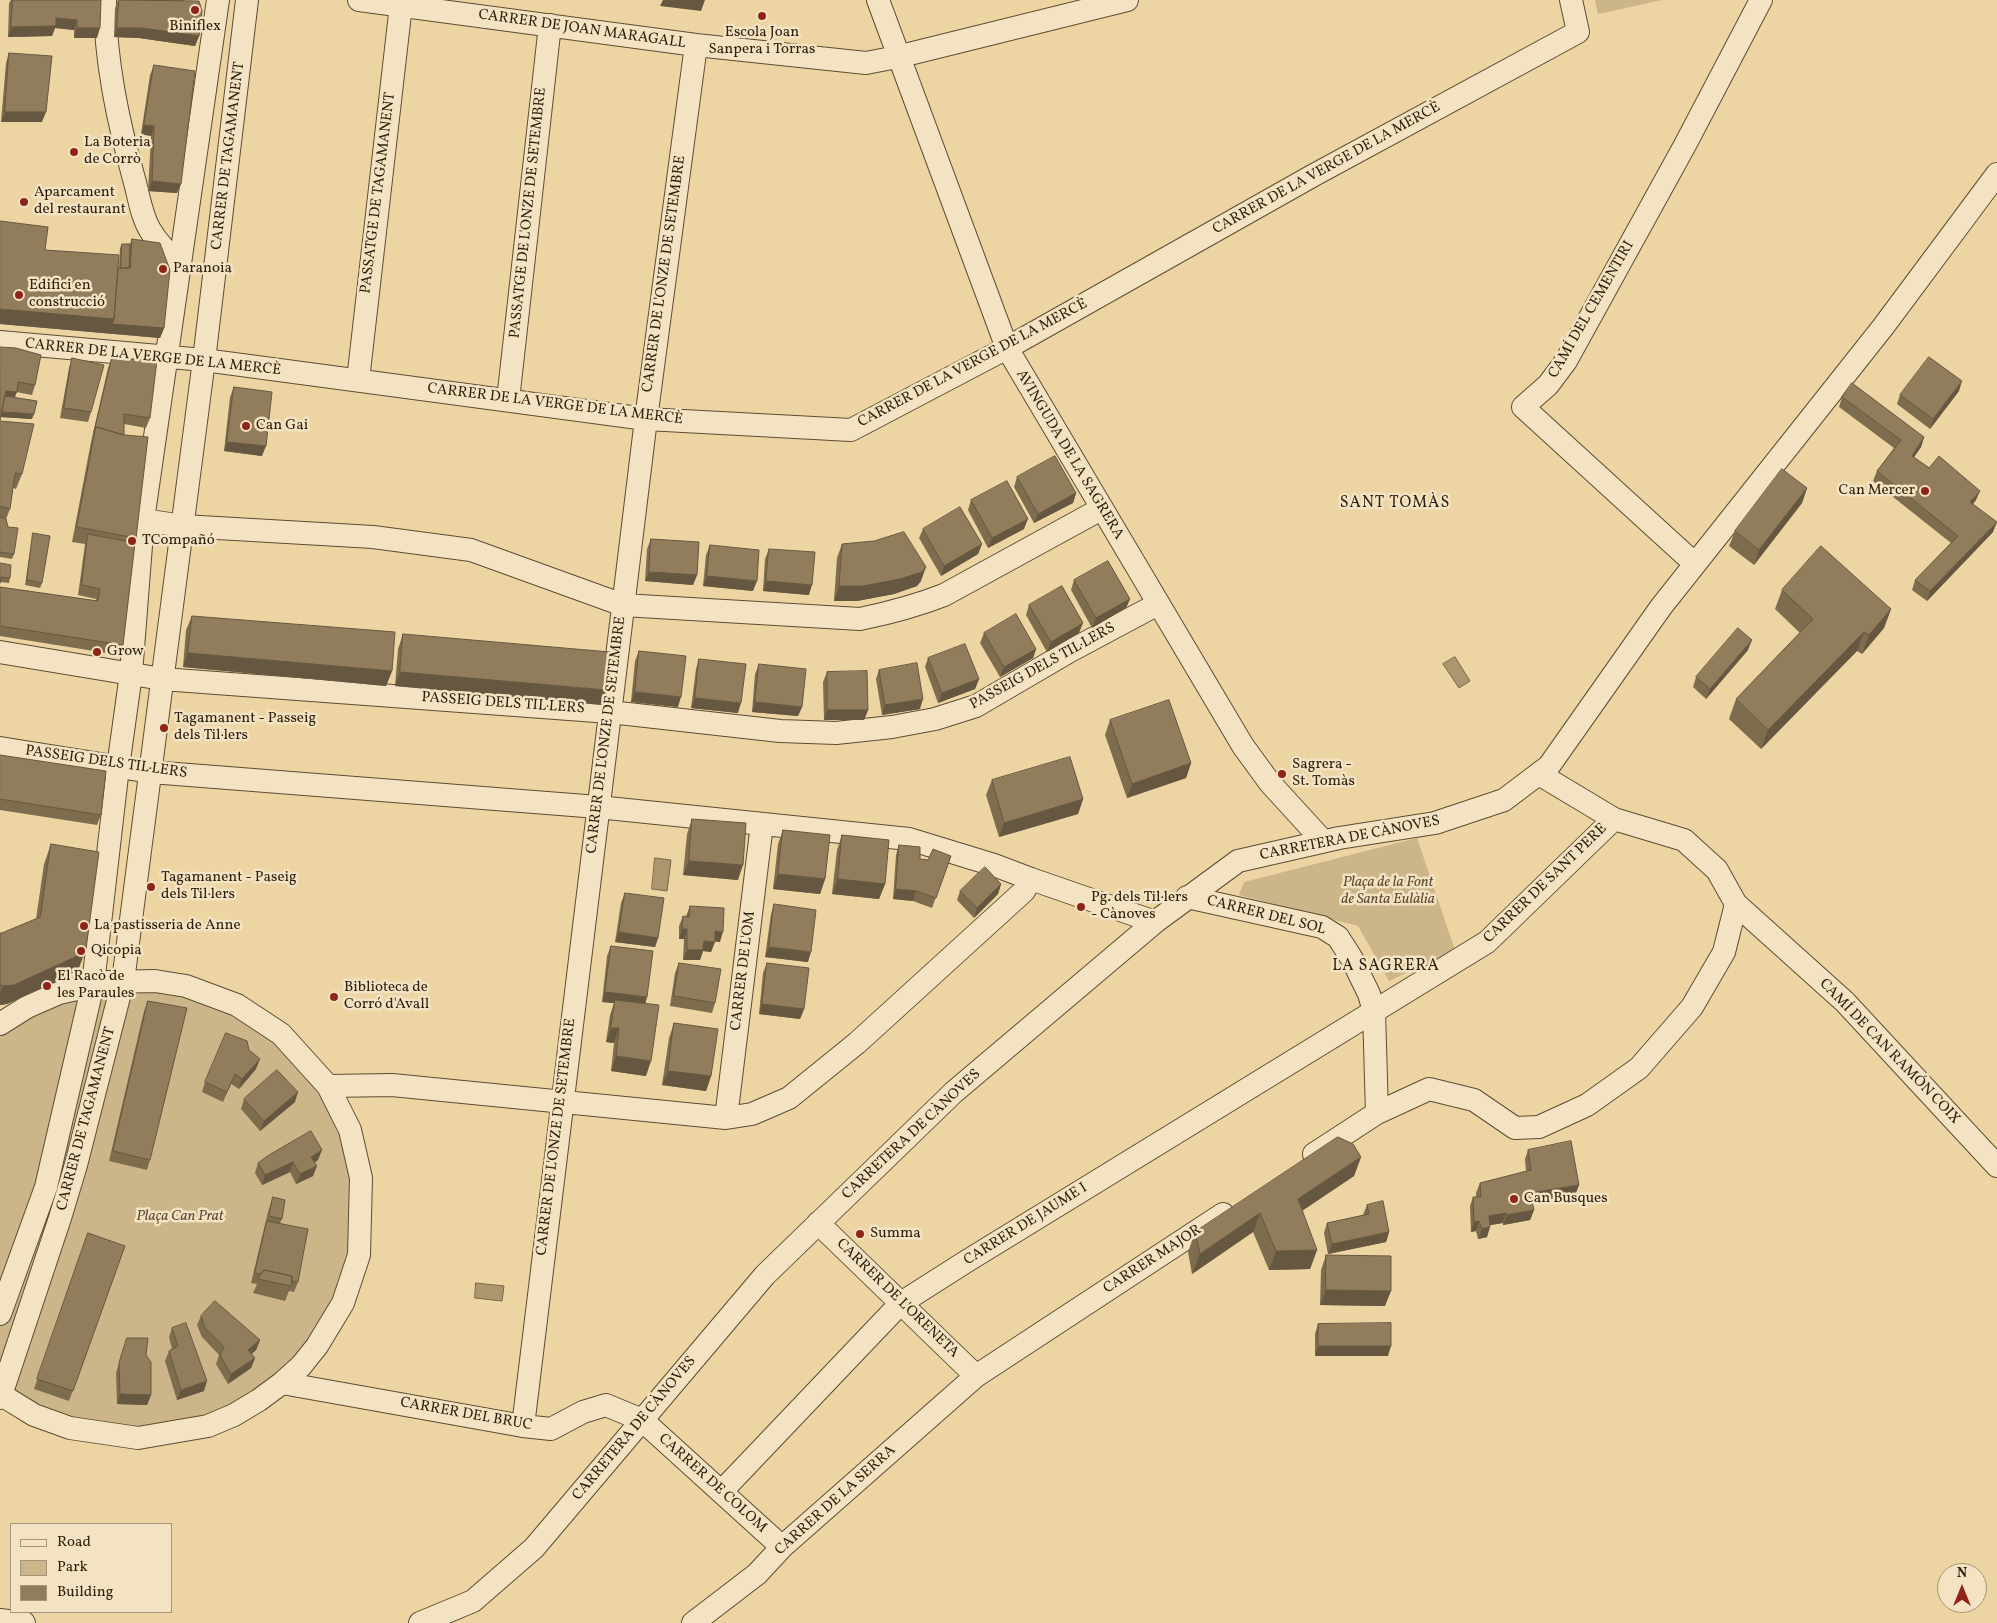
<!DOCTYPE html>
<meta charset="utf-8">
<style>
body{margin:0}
#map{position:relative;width:1997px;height:1623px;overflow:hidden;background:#edd4a3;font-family:Vollkorn,serif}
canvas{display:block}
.legend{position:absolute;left:10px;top:1523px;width:162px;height:90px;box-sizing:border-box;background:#f3e3c3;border:1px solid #a4957a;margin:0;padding:6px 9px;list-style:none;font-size:15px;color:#2d1f0c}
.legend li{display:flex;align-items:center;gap:10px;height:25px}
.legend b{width:25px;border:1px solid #a4957a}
.north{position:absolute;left:1937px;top:1563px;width:50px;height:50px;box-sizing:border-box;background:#f3e3c3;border:1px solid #a4957a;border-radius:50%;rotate:0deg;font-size:14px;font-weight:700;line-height:20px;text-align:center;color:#2d1f0c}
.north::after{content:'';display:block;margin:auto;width:18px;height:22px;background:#8f2418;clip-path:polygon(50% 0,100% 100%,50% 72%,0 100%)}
</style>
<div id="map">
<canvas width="1997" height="1623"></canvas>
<ul class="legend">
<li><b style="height:6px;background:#f3e3c3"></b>Road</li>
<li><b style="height:14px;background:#ccb589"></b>Park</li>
<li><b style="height:14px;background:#917d5b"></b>Building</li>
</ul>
<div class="north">N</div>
</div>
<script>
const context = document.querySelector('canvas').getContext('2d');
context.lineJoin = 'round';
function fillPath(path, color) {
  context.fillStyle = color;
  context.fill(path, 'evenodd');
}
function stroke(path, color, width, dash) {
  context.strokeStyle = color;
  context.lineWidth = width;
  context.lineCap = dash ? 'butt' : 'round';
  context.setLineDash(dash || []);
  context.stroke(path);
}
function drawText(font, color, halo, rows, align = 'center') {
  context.font = font + ' Vollkorn,serif';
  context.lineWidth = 5;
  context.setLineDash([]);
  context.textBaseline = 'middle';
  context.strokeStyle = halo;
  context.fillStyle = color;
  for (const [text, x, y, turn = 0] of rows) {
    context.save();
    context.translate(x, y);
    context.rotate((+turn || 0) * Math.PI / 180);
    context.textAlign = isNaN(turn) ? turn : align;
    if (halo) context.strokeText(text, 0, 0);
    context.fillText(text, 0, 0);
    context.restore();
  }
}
const green = new Path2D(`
 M1595 0H1662L1598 14Z
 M1417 838 1455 950 1389 981 1358 926 1239 895 1244 882Z
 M123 981 186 986 281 1034 350 1130 359 1255 317 1346 208 1426 70 1428 0 1389V1024Z`);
const water = new Path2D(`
 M1455 657 1470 681 1459 688 1443 664Z
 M655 858 671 860 667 891 652 889Z
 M476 1283 504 1286 502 1301 475 1298Z`);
const minor = new Path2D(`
 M105 0C105 61 118 121 134 179 139 196 141 215 150 230 158 244 168 253 180 264
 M359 0 696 45 866 63 897 57 1127 0
 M878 0 1007 348 1243 746 1270 783 1323 841
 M0 342 204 360 646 419 851 430 1007 348 1314 175 1578 32 1571 0
 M358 380 401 5
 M508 400 550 25
 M143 520 183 526 373 537 471 550 623 605 860 619C889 613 916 606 944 595L1101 509
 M1695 564 1523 407 1548 385 1566 361 1685 145 1761 0
 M0 652 162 679 610 712 780 731 836 733 892 727 935 719 976 706 1070 651 1158 604
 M0 748 151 772 598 807 909 839 994 865 1031 879 1155 922
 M1539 774 1614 819 1684 840 1717 870 1736 904 1845 1002 1997 1166
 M1187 897 1322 927 1338 937 1352 959 1369 994 1374 1011 1377 1113
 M0 1024 27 1007 59 993 108 982 155 981 186 986 237 1005 281 1034 328 1086 350 1130 361 1178 359 1255 343 1303 317 1346 301 1366 282 1383 259 1400 234 1415 208 1426 138 1438 70 1428 34 1415 0 1394
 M328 1086 392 1085 726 1118 752 1114 789 1098 857 1043 1024 891 1031 879
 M726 1118 762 824
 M1314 1154 1377 1113 1429 1089 1474 1100 1515 1128 1539 1127 1587 1105 1639 1068 1692 1007 1724 952 1736 904
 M818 1223 976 1376
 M0 1314 46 1187 93 984 118 767 131 674 143 520 218 0
 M282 1383 523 1426 551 1429 583 1412 606 1405 642 1420 782 1547
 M0 1398 60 1218 76 1165 123 981 204 360 247 0
 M523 1426 646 419 696 45
 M721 1492 901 1303 967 1261 1487 942 1614 819
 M0 1620 24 1623
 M420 1623 473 1601 534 1548 765 1275 954 1092 1155 922 1238 861 1339 838 1435 823 1504 800 1549 766 1661 607 1883 327 1997 174
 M693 1623 757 1574 782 1547 976 1376 1223 1214`);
const wall = new Path2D(`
 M11 0H101L97 38H74V30L55 28 52 36 8 37 9 3Z
 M118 0H183L199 36 195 46 139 38 114 37 115 8Z
 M9 53 42 122H1L6 63Z
 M154 65 177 193 148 191 151 136 141 134 150 75Z
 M132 239 164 328 160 338 0 324 45 250 119 268 120 248 122 244H130Z
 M0 347 35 385 32 395 16 392 15 397 32 419 1 417Z
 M72 358 91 412 88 422 60 418 69 368Z
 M112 358 150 418 146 428 124 424V435L136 538 135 543 123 645 119 655 0 636V587L96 601V599L78 595 85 544 72 542 91 442 108 368Z
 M234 387 262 456 224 451 230 397Z
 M1959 391 1930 429 1897 404 1900 395Z
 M1842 397 1924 437 1921 447 1914 457 1976 500 1973 504 1993 532 1927 601 1912 590 1915 580 1951 543 1873 481 1877 471 1894 448 1839 407Z
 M0 421 22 474 16 489 13 488 10 509 6 519 14 554 12 559 0 557Z
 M1017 477 1076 493 1073 503 1034 523 1014 487Z
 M1807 488 1802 503 1754 565 1729 546 1735 531Z
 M971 500 1024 529 988 548 968 510Z
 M923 529 982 544 978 554 941 576 919 538Z
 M33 533 42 583 40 588 25 585 32 538Z
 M651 539 697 575 693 585 645 581 647 549Z
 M842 544 921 581 917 586 894 594 857 601H834L837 558Z
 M710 545 753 591 703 586 706 555Z
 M769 549 809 595 763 591 765 559Z
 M0 563 10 578 9 583 0 582Z
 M1074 580 1130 599 1126 608 1092 628 1071 590Z
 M1782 590 1891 609 1884 628 1862 654 1857 651 1761 749 1729 719 1736 699 1800 633 1775 609Z
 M1029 605 1079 633 1047 652 1026 615Z
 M192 616 392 671 386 686 183 667 186 630Z
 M984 633 1036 649 1033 658 1000 677 980 643Z
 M403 634 602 705 395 686 398 649Z
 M1748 650 1706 699 1693 687 1696 677Z
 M639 651 678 707 631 702 635 661Z
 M928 658 979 679 975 689 938 703 925 667Z
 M699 659 738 713 691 708 696 669Z
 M759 664 802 707 798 716 752 712 755 674Z
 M879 670 920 709 882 715 876 679Z
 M827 672 868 710 864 720H824L823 682Z
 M1110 720 1191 763 1186 778 1127 798 1105 735Z
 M0 755 101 815 97 825 0 810Z
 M992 780 1083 799 1078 814 999 837 986 795Z
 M692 819 738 880 683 875 687 834Z
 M783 830 825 879 820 894 773 889 778 844Z
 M842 835 885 884 879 899 832 894 837 850Z
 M51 844 79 968 68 976 7 1004 0 1005V933H2L36 919 44 864Z
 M899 845 920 859 928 860 951 856 932 908 913 901 893 899 896 855Z
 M1001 884 998 894 974 918 957 900 960 891Z
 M625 893 658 938 655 947 615 942 621 903Z
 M774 904 808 962 765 957 771 914Z
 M690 906 720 942 715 941 711 952 703 951 700 960H683L684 939H679V926L683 916H686Z
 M611 946 647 997 645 1004 646 1076 611 1071 614 1043 606 1042 610 1015 614 1003 602 1002 607 956Z
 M679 963 715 1003 712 1013 670 1006 675 973Z
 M767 963 804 1009 800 1019 759 1014 763 973Z
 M148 1001 150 1160 147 1170 109 1161 144 1011Z
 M674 1023 711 1076 706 1091 662 1085 669 1038Z
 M249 1050 256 1069 239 1089 231 1084 223 1102 202 1092 205 1082Z
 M244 1099 295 1102 260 1131 241 1109Z
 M1528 1150 1579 1185 1575 1195 1532 1202 1534 1210 1530 1220 1503 1225V1223L1490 1225 1487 1237 1478 1239 1476 1231 1471 1232 1470 1206 1473 1197H1476V1193L1480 1183 1526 1171 1525 1159Z
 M1361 1157 1354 1176 1302 1211 1317 1250 1310 1269 1269 1270 1253 1232 1192 1274 1188 1252 1195 1232Z
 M318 1160 315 1162 313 1176 296 1184 290 1172 262 1185 255 1173 258 1163Z
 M273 1197 282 1219 280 1223 298 1282 294 1292 289 1291 285 1301 253 1293 257 1284 251 1283 268 1212Z
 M1367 1205 1389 1232 1386 1242 1328 1254 1324 1233 1327 1223 1363 1215Z
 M88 1233 125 1246 69 1401 34 1389Z
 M1326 1255 1385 1306 1320 1305 1321 1270Z
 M201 1316 260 1340 256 1350 251 1354 255 1358 251 1368 228 1384 216 1364 219 1355 202 1337 197 1325Z
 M1318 1324 1388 1356H1315V1334Z
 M172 1328 204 1391 177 1400 165 1361 169 1351 172 1349 169 1337Z
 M127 1338 151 1395 147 1405 117 1404 116 1373Z`);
const shadedWall = new Path2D(`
 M663 0H705L701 11 660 6Z
 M56 18 77 20 74 30 55 28 52 36 8 37 11 27Z
 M77 28H100L97 38H74Z
 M117 28H142L199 36 195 46 139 38 114 37Z
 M5 112H46L42 122H1Z
 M144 125 154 126 151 136 141 134Z
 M152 181 181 184 177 193 148 191Z
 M0 309 114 319 164 328 160 338 0 324Z
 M1962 381 1959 391 1930 429 1933 419Z
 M6 391 17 392 13 402 4 401Z
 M1 412 34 414 32 419 0 417Z
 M1924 437 1921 447 1908 466 1912 456Z
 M227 442 266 446 262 456 224 451Z
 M1807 488 1802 503 1754 565 1759 550Z
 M1980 491 1976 500 1967 512 1970 502Z
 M1076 493 1073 503 1034 523 1038 514Z
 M1028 519 1024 529 988 548 992 538Z
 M1997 522 1993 532 1927 601 1930 591Z
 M982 544 978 554 941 576 944 566Z
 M926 567 921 581 917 586 894 594 857 601H834L839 586Z
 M649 572 697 575 693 585 645 581Z
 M707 576 757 581 753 591 703 586Z
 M766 581 812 585 809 595 763 591Z
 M1130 599 1126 608 1092 628 1096 618Z
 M1891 609 1884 628 1862 654 1869 635Z
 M1083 623 1079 633 1047 652 1051 642Z
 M1864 632 1857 651 1761 749 1768 730Z
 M1752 640 1748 650 1706 699 1710 689Z
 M1036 649 1033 658 1000 677 1004 667Z
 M188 653 392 671 386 686 183 667Z
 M400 672 607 690 602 705 395 686Z
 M979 679 975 689 938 703 942 693Z
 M635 692 681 697 678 707 631 702Z
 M695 698 741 703 738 713 691 708Z
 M923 699 920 709 882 715 885 705Z
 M755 702 802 707 798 716 752 712Z
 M827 710H868L864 720H824Z
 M1191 763 1186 778 1127 798 1132 784Z
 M1083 799 1078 814 999 837 1004 823Z
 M689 861 743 865 738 880 683 875Z
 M778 874 825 879 820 894 773 889Z
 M838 879 885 884 879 899 832 894Z
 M1001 884 998 894 974 918 977 908Z
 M896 889 916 891 913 901 893 899Z
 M682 929H687L684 939H679Z
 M715 931 723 932 720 942 711 941Z
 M619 932 658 938 655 947 615 942Z
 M704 941 715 942 711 952 703 951 700 960H683L687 950Z
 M769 947 811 952 808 962 765 957Z
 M86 949 79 968 68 976 7 1004 0 1005V993L3 986Z
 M605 992 647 997 644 1007 615 1000 614 1003 602 1002Z
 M762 1004 804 1009 800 1019 759 1014Z
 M611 1028H619L614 1043 606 1042Z
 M616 1056 651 1061 646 1076 611 1071Z
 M260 1059 256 1069 239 1089 242 1079Z
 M668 1071 711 1076 706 1091 662 1085Z
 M298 1092 295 1102 260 1131 264 1121Z
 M322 1150 318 1160 308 1167 311 1157Z
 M1361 1157 1354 1176 1291 1218 1298 1199Z
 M293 1162 290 1172 262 1185 265 1175Z
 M317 1166 313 1176 296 1184 300 1174Z
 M1579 1185 1575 1195 1527 1202 1530 1193Z
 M1534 1210 1530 1220 1503 1225 1507 1215Z
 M1260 1213 1253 1232 1192 1274 1200 1254Z
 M1506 1213 1503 1223 1485 1226 1489 1216Z
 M1479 1221 1476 1231 1471 1232 1474 1222Z
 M1490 1227 1487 1237 1478 1239 1482 1229Z
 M1389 1232 1386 1242 1328 1254 1332 1244Z
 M1317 1250 1310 1269 1269 1270 1276 1251Z
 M1326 1290 1391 1291 1385 1306 1320 1305Z
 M260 1340 256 1350 245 1360 248 1350Z
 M1318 1346H1391L1388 1356H1315Z
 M255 1358 251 1368 228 1384 231 1374Z
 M207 1381 204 1391 177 1400 181 1390Z
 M120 1394 151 1395 147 1405 117 1404Z`);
const building = new Path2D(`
 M13 0H101L100 28H77V20L56 18V26L11 27Z
 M119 0 199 1 202 11 199 36 142 28H117Z
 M9 53 52 56 46 112H5Z
 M154 65 195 71 181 184 152 181 154 126 144 125Z
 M0 221 48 227 45 250 119 255 114 319 0 309Z
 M132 239 160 243 170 270 164 328 112 324 114 319 118 268H130Z
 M122 244H130L129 268H121Z
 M0 347 16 348 41 355 35 385 18 382 17 392 6 391 0 420Z
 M1929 357 1962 381 1933 419 1900 395Z
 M72 358 104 365 91 412 64 408Z
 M112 358 157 360 150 418 124 414V435L96 427 94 432Z
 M1852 383 1924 437 1912 456 1929 468 1939 456 1980 491 1970 502 1997 522 1930 591 1915 580 1958 536 1877 471 1901 440 1842 397Z
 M234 387 272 392 266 446 227 442Z
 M5 396 37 401 34 414 2 412Z
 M0 421 34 424 22 474 15 473 10 509 0 506Z
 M96 427 125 435 148 437 136 538 77 527Z
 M1055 456 1076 493 1038 514 1017 477Z
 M1782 469 1807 488 1759 550 1735 531Z
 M1007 481 1028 519 992 538 971 500Z
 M960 507 982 544 944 566 923 529Z
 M0 517 6 519 8 527 18 528 14 554 0 552Z
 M904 532 926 567 922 572 900 579 863 586H839L842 544 874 541Z
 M33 533 50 536 42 583 27 580Z
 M88 534 135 543 123 645 0 626V587L98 601 100 589 82 585Z
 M651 539 699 542 697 575 649 572Z
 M710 545 759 550 757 581 707 576Z
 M1821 546 1891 609 1869 635 1864 632 1768 730 1736 699 1813 619 1782 590Z
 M769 549 815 552 812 585 766 581Z
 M1108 561 1130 599 1096 618 1074 580Z
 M0 563 11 565 10 578 1 577 0 583Z
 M1062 586 1083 623 1051 642 1029 605Z
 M1016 614 1036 649 1004 667 984 633Z
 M192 616 395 632 392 671 188 653Z
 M1738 628 1752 640 1710 689 1696 677Z
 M403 634 610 652 607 690 400 672Z
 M965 644 979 679 942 693 928 658Z
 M639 651 686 656 681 697 635 692Z
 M699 659 746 664 741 703 695 698Z
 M917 663 923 699 885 705 879 670Z
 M759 664 806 669 802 707 755 702Z
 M867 671 868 710H827V672Z
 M1169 700 1191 763 1132 784 1110 720Z
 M0 755 106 771 101 815 0 799Z
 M1070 757 1083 799 1004 823 992 780Z
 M692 819 746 823 743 865 689 861Z
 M783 830 830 835 825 879 778 874Z
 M842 835 889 840 885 884 838 879Z
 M51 844 99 852 86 949 75 957 14 985 3 986 0 985V933H2L40 917Z
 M899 845 920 847V859L928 860 933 849 951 856 936 898 916 891 896 889Z
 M985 867 1001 884 977 908 960 891Z
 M625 893 664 898 658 938 619 932Z
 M774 904 816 910 811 952 769 947Z
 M690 906 724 908 723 932 715 931V942L704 941 703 950H687V929H682L683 916 689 917Z
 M611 946 653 951 647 997 605 992Z
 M679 963 721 969 715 1003 674 996Z
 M767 963 809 968 804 1009 762 1004Z
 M615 1000 659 1005 651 1061 616 1056 619 1028H611Z
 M148 1001 187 1008 150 1160 113 1151Z
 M674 1023 718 1029 711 1076 668 1071Z
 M226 1033 247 1041 249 1050 260 1059 242 1079 235 1074 227 1092 205 1082Z
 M277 1070 298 1092 264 1121 244 1099Z
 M311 1131 322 1150 311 1157 317 1166 300 1174 293 1162 265 1175 258 1163 269 1155Z
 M1338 1137 1353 1144 1361 1157 1298 1199 1317 1250 1276 1251 1260 1213 1200 1254 1195 1232Z
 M1571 1141 1579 1185 1530 1193 1534 1210 1507 1215 1506 1213 1489 1216 1490 1227 1482 1229 1479 1221 1474 1222 1473 1197H1481L1480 1183 1531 1170 1528 1150Z
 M273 1197 285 1200 282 1219 269 1216Z
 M1383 1201 1389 1232 1332 1244 1327 1223 1369 1214 1367 1205Z
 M267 1221 308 1229 298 1282 292 1281V1276L264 1270 261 1274 255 1273Z
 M88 1233 125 1246 73 1391 37 1379Z
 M1326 1255 1391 1256V1291L1326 1290Z
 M264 1270 292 1276 291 1286 258 1279Z
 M215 1301 260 1340 248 1350 255 1358 231 1374 220 1355 224 1347 205 1328 201 1316Z
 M186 1323 207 1381 181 1390 169 1351 178 1346 172 1328Z
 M1391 1323V1346H1318V1324Z
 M127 1338H148L146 1355 151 1362V1395L120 1394 119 1363Z`);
const markers = [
 [195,10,5,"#8f2418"],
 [762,16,5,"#8f2418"],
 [74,152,5,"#8f2418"],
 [24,202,5,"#8f2418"],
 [163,269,5,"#8f2418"],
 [19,295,5,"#8f2418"],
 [246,426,5,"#8f2418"],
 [1925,491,5,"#8f2418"],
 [132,541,5,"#8f2418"],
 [97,652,5,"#8f2418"],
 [164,728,5,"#8f2418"],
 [1282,774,5,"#8f2418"],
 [151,887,5,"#8f2418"],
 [1081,907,5,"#8f2418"],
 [84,926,5,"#8f2418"],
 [81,951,5,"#8f2418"],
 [47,986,5,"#8f2418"],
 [334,997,5,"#8f2418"],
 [1514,1199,5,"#8f2418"],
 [860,1234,5,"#8f2418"]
];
const poiNames = [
 ["Biniflex",195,27,"center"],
 ["Escola Joan",762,33,"center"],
 ["Sanpera i Torras",762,50,"center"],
 ["La Boteria",84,143],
 ["de Corrò",84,160],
 ["Aparcament",34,193],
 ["del restaurant",34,210],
 ["Paranoia",173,269],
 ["Edifici en",29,286],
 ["construcció",29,303],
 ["Can Gai",256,426],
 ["Can Mercer",1915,491,"right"],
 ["TCompañó",142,541],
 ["Grow",107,652],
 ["Tagamanent - Passeig",174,719],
 ["dels Til·lers",174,736],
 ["Sagrera -",1292,765],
 ["St. Tomàs",1292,782],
 ["Tagamanent - Paseig",161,878],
 ["dels Til·lers",161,895],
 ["Pg. dels Til·lers",1091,898],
 ["- Cànoves",1091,915],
 ["La pastisseria de Anne",94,926],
 ["Qicopia",91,951],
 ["El Racò de",57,977],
 ["les Paraules",57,994],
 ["Biblioteca de",344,988],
 ["Corró d'Avall",344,1005],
 ["Can Busques",1524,1199],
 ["Summa",870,1234]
];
const streetNames = [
 ["CARRER DE JOAN MARAGALL",582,30,8],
 ["CARRER DE TAGAMANENT",229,156,-83],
 ["CARRER DE LA VERGE DE LA MERCÈ",1327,169,-29],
 ["PASSATGE DE TAGAMANENT",379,193,-83],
 ["PASSATGE DE L'ONZE DE SETEMBRE",529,213,-84],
 ["CARRER DE L'ONZE DE SETEMBRE",665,274,-82],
 ["CAMÍ DEL CEMENTIRI",1592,310,-60],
 ["CARRER DE LA VERGE DE LA MERCÈ",153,358,6],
 ["CARRER DE LA VERGE DE LA MERCÈ",973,364,-28],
 ["CARRER DE LA VERGE DE LA MERCÈ",555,405,7],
 ["AVINGUDA DE LA SAGRERA",1069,455,59],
 ["PASSEIG DELS TIL·LERS",1043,667,-29],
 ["PASSEIG DELS TIL·LERS",503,704,4],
 ["CARRER DE L'ONZE DE SETEMBRE",607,735,-83],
 ["PASSEIG DELS TIL·LERS",106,763,8],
 ["CARRETERA DE CÀNOVES",1350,839,-11],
 ["CARRER DE SANT PERE",1546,884,-44],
 ["CARRER DEL SOL",1266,916,14],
 ["CARRER DE L'OM",744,971,-83],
 ["CAMÍ DE CAN RAMÓN COIX",1889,1052,46],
 ["CARRER DE TAGAMANENT",87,1119,-75],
 ["CARRETERA DE CÀNOVES",912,1135,-43],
 ["CARRER DE L'ONZE DE SETEMBRE",557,1137,-83],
 ["CARRER DE JAUME I",1026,1225,-32],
 ["CARRER MAJOR",1153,1260,-33],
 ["CARRER DE L'ORENETA",897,1299,44],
 ["CARRER DEL BRUC",466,1415,10],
 ["CARRETERA DE CÀNOVES",635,1429,-50],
 ["CARRER DE COLOM",712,1484,42],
 ["CARRER DE LA SERRA",836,1501,-42]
];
const parkNames = [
 ["Plaça de la Font",1388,883],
 ["de Santa Eulàlia",1388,900],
 ["Plaça Can Prat",180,1217]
];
const neighbourhoodNames = [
 ["SANT TOMÀS",1395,504],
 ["LA SAGRERA",1386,967]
];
fillPath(green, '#ccb589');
fillPath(water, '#ac9670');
stroke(water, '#796648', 1);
stroke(minor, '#5d4c32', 24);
stroke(minor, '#f3e3c3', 22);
fillPath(wall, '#7d6c4e');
fillPath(shadedWall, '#665840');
fillPath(building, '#917d5b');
stroke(building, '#665840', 1);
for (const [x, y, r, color] of markers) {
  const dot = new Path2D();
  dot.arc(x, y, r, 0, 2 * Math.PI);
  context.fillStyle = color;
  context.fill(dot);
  stroke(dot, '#f3e3c3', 2);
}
drawText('15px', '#2d1f0c', '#f3e3c3', poiNames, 'left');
drawText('15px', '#2d1f0c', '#f3e3c3', streetNames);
drawText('italic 15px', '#5d4c32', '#f3e3c3', parkNames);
context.letterSpacing = '1px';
drawText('16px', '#2d1f0c', '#f3e3c3', neighbourhoodNames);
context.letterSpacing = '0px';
</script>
